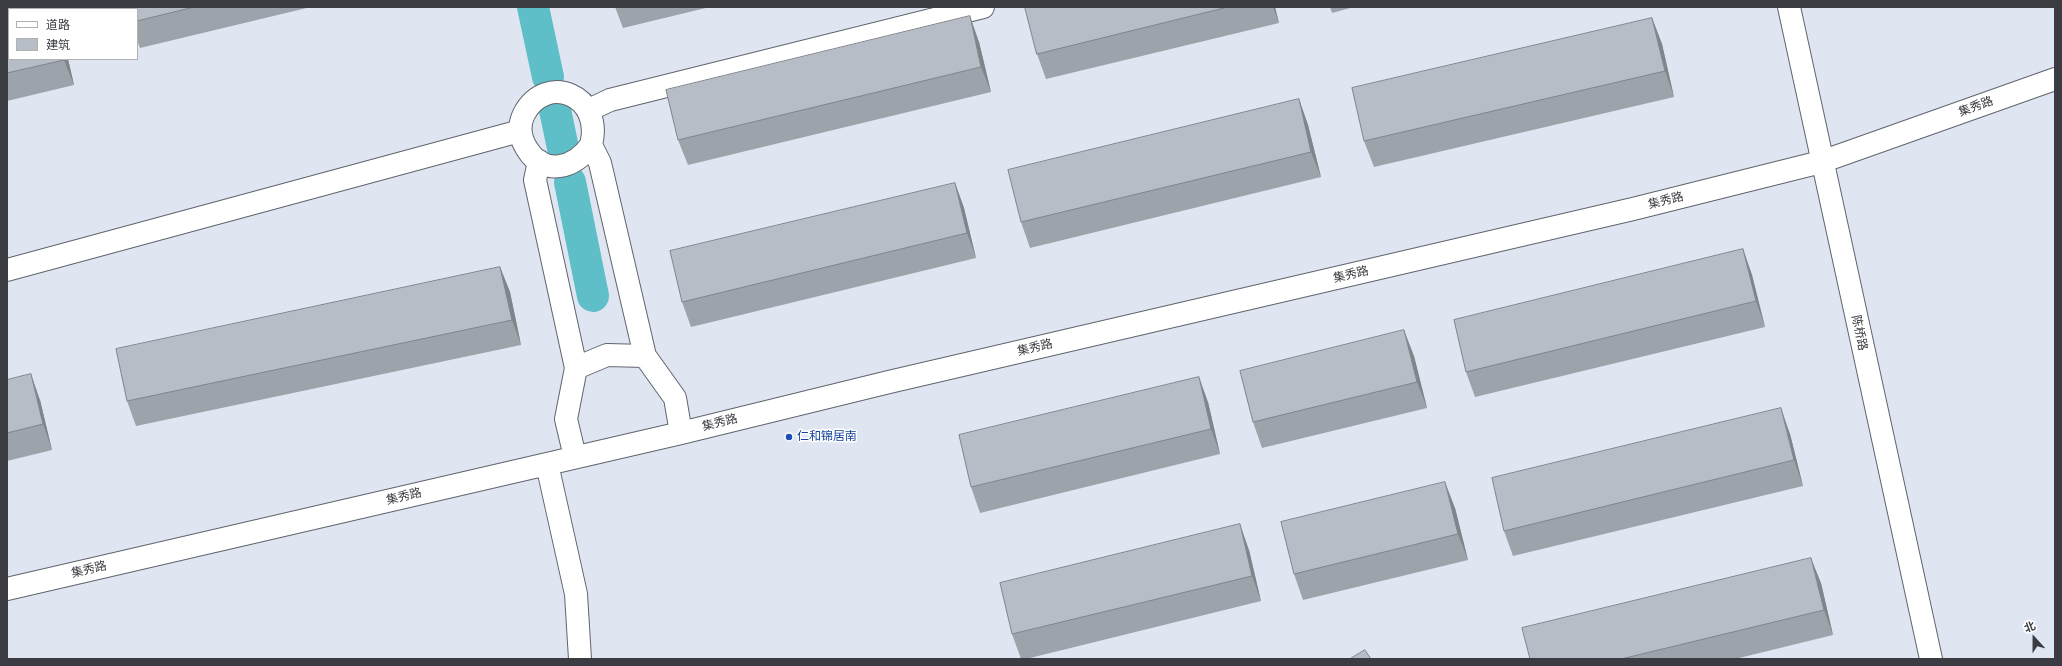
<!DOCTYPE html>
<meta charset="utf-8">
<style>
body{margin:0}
#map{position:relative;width:2062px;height:666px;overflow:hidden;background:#e0e6f1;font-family:"Archivo Narrow","Noto Sans SC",sans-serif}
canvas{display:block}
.frame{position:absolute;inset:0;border:8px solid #3a3c41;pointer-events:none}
.legend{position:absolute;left:8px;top:8px;width:130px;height:52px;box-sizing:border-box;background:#fff;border:1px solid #b0b1b3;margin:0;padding:5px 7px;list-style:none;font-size:12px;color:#3a3c41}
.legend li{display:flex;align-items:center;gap:8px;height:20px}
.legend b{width:20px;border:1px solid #b0b1b3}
.north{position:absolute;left:2014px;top:618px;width:40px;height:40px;-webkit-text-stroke:3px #fff;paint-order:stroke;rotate:339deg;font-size:11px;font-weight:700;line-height:16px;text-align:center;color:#3a3c41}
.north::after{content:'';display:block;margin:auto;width:14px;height:18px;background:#3a3c41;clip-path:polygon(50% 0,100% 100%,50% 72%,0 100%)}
</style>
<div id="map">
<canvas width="2062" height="666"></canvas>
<div class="frame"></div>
<ul class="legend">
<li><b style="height:5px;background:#fff"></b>道路</li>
<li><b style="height:11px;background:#b7bdc7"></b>建筑</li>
</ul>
<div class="north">北</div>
</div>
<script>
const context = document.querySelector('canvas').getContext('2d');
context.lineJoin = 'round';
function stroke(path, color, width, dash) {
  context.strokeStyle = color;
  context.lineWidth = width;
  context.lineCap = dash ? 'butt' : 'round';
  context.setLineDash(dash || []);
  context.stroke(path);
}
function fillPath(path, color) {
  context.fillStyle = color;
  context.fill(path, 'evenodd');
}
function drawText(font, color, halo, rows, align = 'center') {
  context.font = font + ' "Archivo Narrow","Noto Sans SC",sans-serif';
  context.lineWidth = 3;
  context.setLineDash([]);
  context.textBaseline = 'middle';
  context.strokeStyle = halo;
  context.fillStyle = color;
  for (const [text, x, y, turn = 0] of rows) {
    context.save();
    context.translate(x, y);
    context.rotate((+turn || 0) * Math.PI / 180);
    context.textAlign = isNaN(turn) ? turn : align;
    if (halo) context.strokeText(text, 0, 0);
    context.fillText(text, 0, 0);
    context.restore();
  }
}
const canal = new Path2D(`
 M533 7 548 77
 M555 110 563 148
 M570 182 593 296`);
const minor = new Path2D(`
 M1789 7 1931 659
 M589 110 610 100 983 7
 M591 145C575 168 544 177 527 149 520 138 518 126 524 114 546 72 604 95 591 145L600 163 645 356
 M539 161 535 180 576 368
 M7 270 520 131
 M575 457 566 419 576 368 607 355 645 356 675 398 681 433
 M547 464 576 594 580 659
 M7 589 681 433 889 382 1633 209 1821 162 2055 79`);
const wall = new Path2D(`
 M7 7H54V9H9V59H68L74 85 7 101Z
 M127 7H311L140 48 137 40V9Z
 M615 7H710L623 28Z
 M1025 7H1275L1279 23 1046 79 1037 54Z
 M1330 7H1354L1332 13Z
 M1652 18 1662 44 1674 97 1374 167 1364 141Z
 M979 42 991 92 688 165 678 140Z
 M1299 99 1308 125 1321 177 1030 248 1021 222Z
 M955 183 964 208 976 258 691 327 682 302Z
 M1743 249 1752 275 1765 327 1475 397 1466 372Z
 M500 267 510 292 521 345 136 426 127 401Z
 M1414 356 1427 408 1262 448 1253 422Z
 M7 380 40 400 52 450 7 461Z
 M1208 402 1220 454 980 513 971 487Z
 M1790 434 1803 486 1513 556 1504 531Z
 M1455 508 1468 560 1303 600 1294 574Z
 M1249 550 1261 601 1026 659H1021L1012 634Z
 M1821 583 1833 635 1735 659H1530Z`);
const shadedWall = new Path2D(`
 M1273 7H1275L1279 23Z
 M970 16 979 42 991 92 981 67Z
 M1652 18 1662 44 1674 97 1665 71Z
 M64 59H68L74 85 64 60Z
 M1299 99 1308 125 1321 177 1311 152Z
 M955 183 964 208 976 258 967 233Z
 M1743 249 1752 275 1765 327 1756 301Z
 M500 267 510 292 521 345 512 320Z
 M1404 330 1414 356 1427 408 1417 382Z
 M31 374 40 400 52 450 43 424Z
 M1199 377 1208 402 1220 454 1211 429Z
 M1781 408 1790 434 1803 486 1794 460Z
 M1445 482 1455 508 1468 560 1458 534Z
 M1240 524 1249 550 1261 601 1252 576Z
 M1811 558 1821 583 1833 635 1824 610Z`);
const building = new Path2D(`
 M7 7H52L53 9H9V59H64V60L7 73Z
 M127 7H194L137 21V9H127Z
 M1025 7H1228L1037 54Z
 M970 16 981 67 678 140 666 90Z
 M1652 18 1665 71 1364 141 1352 88Z
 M1299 99 1311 152 1021 222 1008 170Z
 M955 183 967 233 682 302 670 251Z
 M1743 249 1756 301 1466 372 1454 320Z
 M500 267 512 320 127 401 116 349Z
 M1404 330 1417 382 1253 422 1240 371Z
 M31 374 43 424 7 433V380Z
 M1199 377 1211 429 971 487 959 435Z
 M1781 408 1794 460 1504 531 1492 478Z
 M1445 482 1458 534 1294 574 1281 522Z
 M1240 524 1252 576 1012 634 1000 583Z
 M1811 558 1824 610 1621 659H1530L1522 628Z
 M1365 650 1371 659H1350Z`);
const markers = [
 [789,437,4,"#1a4fb4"]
];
const streetNames = [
 ["集秀路",1976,107,-20],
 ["集秀路",1666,201,-14],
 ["集秀路",1351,275,-13],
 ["陈桥路",1859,333,78],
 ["集秀路",1035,348,-13],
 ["集秀路",720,423,-14],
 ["集秀路",404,497,-13],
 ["集秀路",89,570,-13]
];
const transitNames = [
 ["仁和锦居南",797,437]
];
stroke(canal, '#5fbfc9', 32);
stroke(minor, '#5f646d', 24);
stroke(minor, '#fff', 22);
fillPath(wall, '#9da3ab');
fillPath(shadedWall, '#80848b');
fillPath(building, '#b7bdc7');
stroke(building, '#80848b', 1);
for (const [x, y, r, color] of markers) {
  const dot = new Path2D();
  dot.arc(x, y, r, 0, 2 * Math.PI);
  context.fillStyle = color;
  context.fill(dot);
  stroke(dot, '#fff', 1.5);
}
drawText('12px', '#3a3c41', '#fff', streetNames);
drawText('12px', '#164399', '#fff', transitNames, 'left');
</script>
